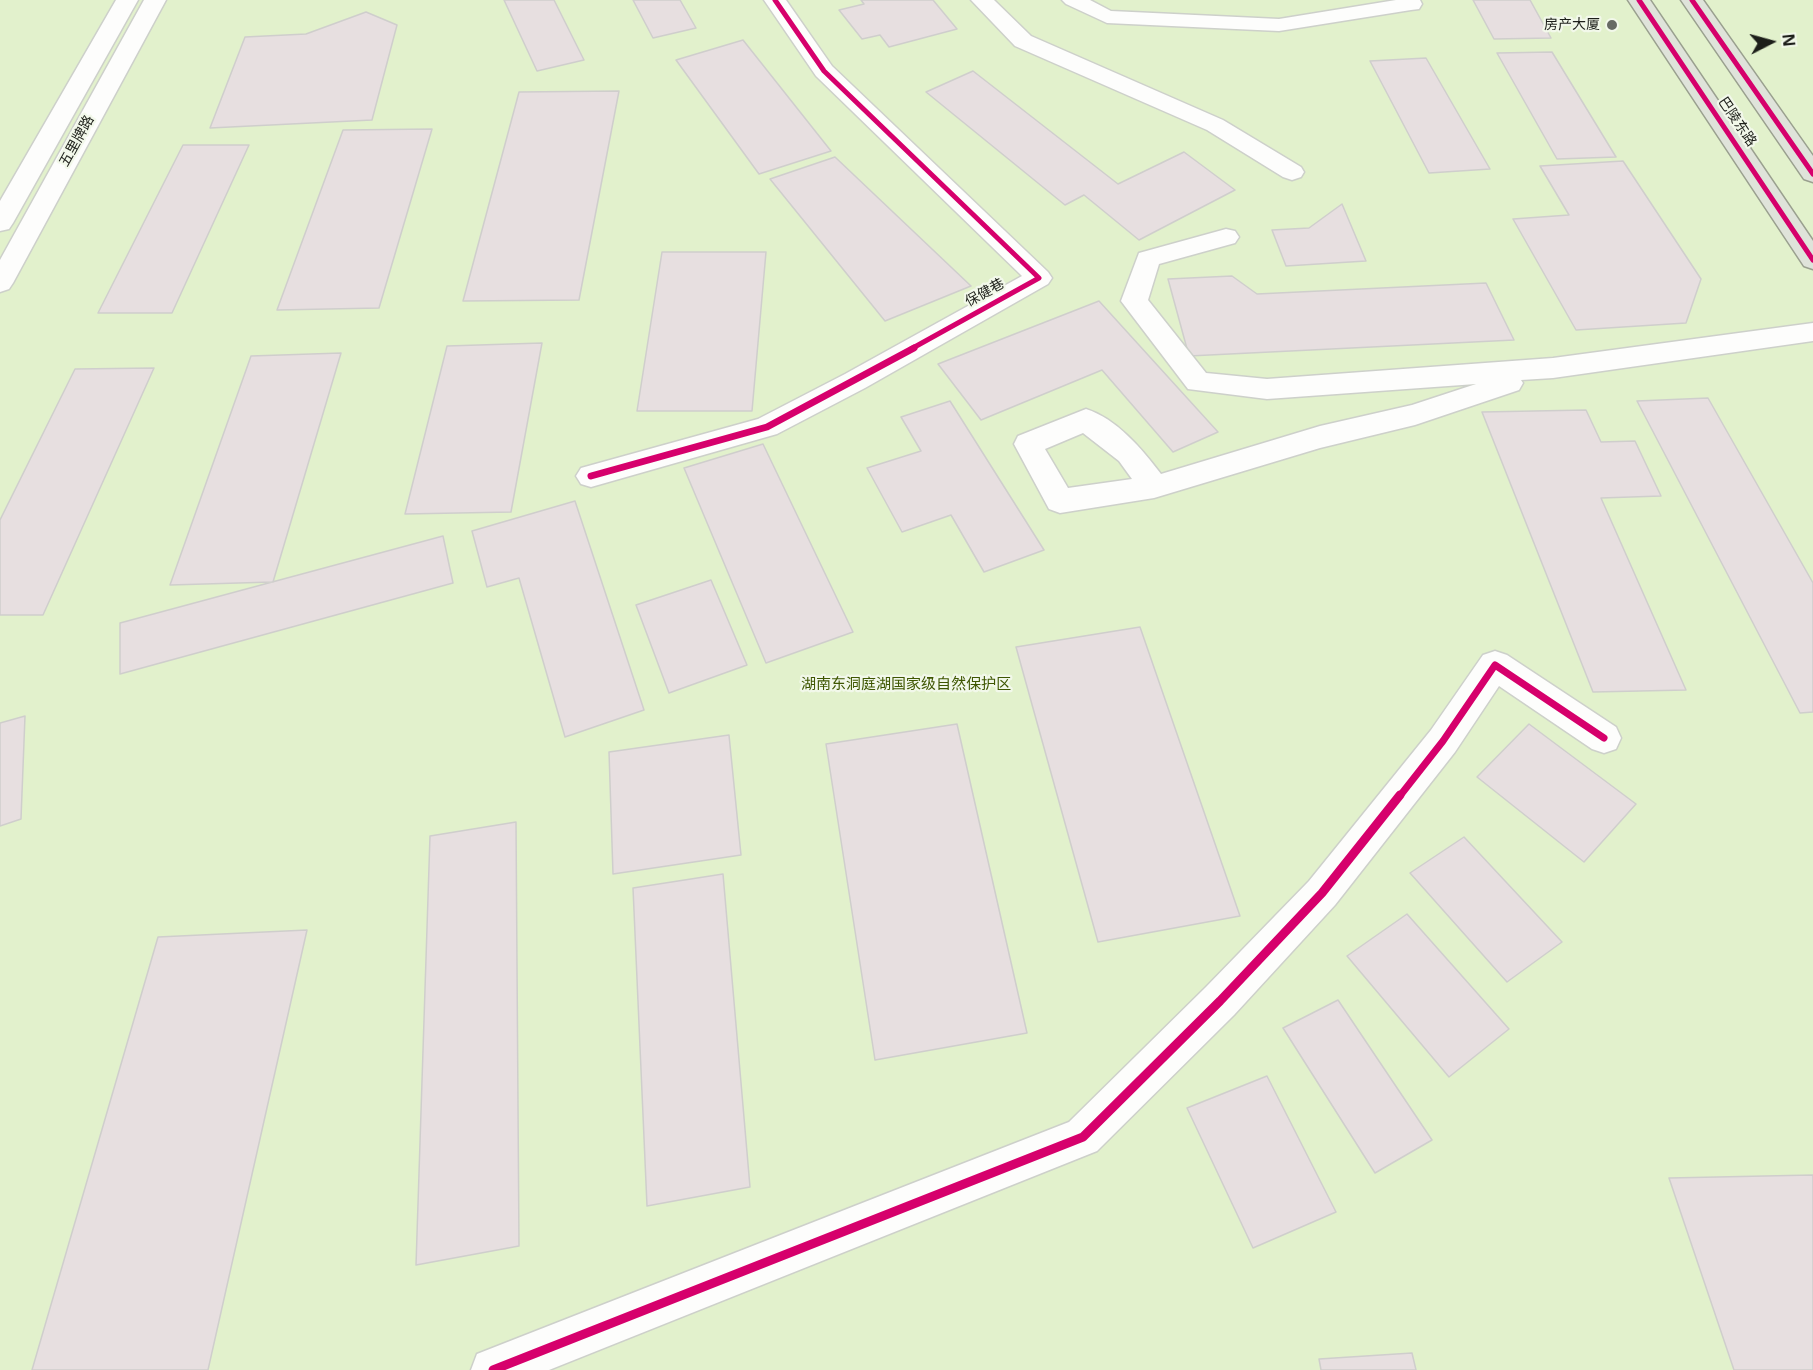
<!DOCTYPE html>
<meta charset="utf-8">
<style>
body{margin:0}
#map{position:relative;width:1813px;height:1370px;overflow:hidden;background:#f1f4ee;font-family:"Noto Sans",sans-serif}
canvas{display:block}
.north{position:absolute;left:1741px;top:12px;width:60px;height:60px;-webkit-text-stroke:4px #f2f8ea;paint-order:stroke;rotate:84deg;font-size:16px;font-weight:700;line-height:24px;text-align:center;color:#1d1f1a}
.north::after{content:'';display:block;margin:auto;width:21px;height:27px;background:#1d1f1a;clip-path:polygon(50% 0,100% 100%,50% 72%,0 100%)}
</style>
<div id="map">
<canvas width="1813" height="1370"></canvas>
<div class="north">N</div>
</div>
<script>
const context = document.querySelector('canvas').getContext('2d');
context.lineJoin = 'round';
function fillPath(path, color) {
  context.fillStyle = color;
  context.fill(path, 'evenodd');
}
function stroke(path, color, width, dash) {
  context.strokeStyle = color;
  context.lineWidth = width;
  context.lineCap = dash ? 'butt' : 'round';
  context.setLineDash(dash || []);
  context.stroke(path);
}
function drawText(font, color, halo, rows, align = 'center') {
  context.font = font + ' "Noto Sans","Noto Sans SC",sans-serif';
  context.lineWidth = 4.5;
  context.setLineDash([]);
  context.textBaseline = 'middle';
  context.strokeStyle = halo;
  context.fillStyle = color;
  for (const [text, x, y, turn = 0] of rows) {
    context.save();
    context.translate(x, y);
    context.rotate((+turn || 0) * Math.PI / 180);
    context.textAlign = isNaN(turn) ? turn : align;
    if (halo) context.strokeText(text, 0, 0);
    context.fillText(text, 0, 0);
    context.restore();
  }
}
const green = new Path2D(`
 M0 0H1813V1370H0Z`);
const building = new Path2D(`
 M504 0H554L584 60 537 71Z
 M633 0H680L696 28 653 38Z
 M861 0H933L957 29 889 47 880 35 862 39 839 10 864 4Z
 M1473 0H1530L1551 38 1494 39Z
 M366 12 397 25 372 120 210 128 245 37 306 34Z
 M743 40 831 151 759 174 676 60Z
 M1552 52 1616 157 1557 159 1497 53Z
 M1426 58 1490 169 1429 173 1370 61Z
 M973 71 1118 184 1184 152 1235 190 1139 240 1084 195 1065 205 926 92Z
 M619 91 579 300 463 301 519 92Z
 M432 129 379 308 277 310 343 130Z
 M183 145H249L172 313H98Z
 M835 157 971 286 885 321 770 179Z
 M1623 161 1701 279 1686 323 1576 330 1513 219 1569 215 1540 166Z
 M1342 204 1366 261 1286 266 1272 230 1309 228Z
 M662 252H766L752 411H637Z
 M1232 276 1257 294 1486 283 1514 340 1189 356 1168 279Z
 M1099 301 1218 432 1173 452 1102 370 981 420 938 364Z
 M542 343 511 512 405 514 447 346Z
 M341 353 273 582 170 585 251 356Z
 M154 368 43 615H0V520L75 369Z
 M1708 398 1813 583V712L1800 713 1637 401Z
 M950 401 1044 550 984 572 951 515 902 532 867 468 921 451 901 417Z
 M1586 410 1601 442 1635 441 1661 496 1601 498 1686 690 1593 692 1482 412Z
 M763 444 853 632 766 663 684 468Z
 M575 501 644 710 565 737 519 578 487 587 472 531Z
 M443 536 453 583 120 674V623Z
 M711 580 747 665 669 693 636 605Z
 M1140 627 1240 916 1098 942 1016 647Z
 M25 716 21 819 0 826V723Z
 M957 724 1027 1033 875 1060 826 744Z
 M1529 724 1636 804 1584 862 1477 777Z
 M729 735 741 855 613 874 609 752Z
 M516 822 519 1246 416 1265 430 836Z
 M1464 837 1562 942 1507 982 1410 873Z
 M723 874 750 1187 647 1206 633 888Z
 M1407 914 1509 1029 1449 1077 1347 956Z
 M307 930 208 1370H32L158 937Z
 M1338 1000 1432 1140 1375 1173 1283 1028Z
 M1267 1076 1336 1212 1253 1248 1187 1108Z
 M1813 1175V1370H1734L1669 1178Z
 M1412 1353 1416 1370H1321L1319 1359Z`);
const street = new Path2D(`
 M764 0H786L832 66 1048 272 1052 278 1048 284 865 388 777 434 591 487 581 484 576 476 581 468 758 419 845 374 1022 276 816 76Z
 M971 0H994L1031 36 1223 120 1301 167 1304 172 1301 177 1292 180 1283 177 1207 130 1015 46Z
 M1062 0H1090L1111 11 1279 19 1396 0H1420L1422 4 1419 9 1411 10 1279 31 1107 23 1066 4Z
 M1226 229 1235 231 1239 237 1235 243 1159 264 1148 300 1206 373 1267 379 1553 358 1813 323V341L1553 378 1521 380 1523 383 1519 390 1415 425 1320 448 1154 498 1060 513 1049 509 1014 444 1018 436 1086 409C1117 419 1142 449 1161 474L1320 426 1412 405 1476 384 1267 399 1188 389 1121 301 1139 253ZM1083 433 1119 461 1132 479 1068 488 1045 449Z
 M1495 651 1507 655 1616 727 1621 738 1616 749 1604 753 1592 749 1499 686 1455 752 1335 905 1234 1015 1097 1151 549 1370H471L477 1354 1069 1122 1206 987 1309 881 1431 730 1483 655Z`);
const secondary = new Path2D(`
 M116 0H138L13 223 9 229 0 231V201Z
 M144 0H166L13 283 9 289 0 292V260Z`);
const primary = new Path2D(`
 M1628 0H1650L1813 241V269L1804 266Z
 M1681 0H1703L1813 156V182L1804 179Z`);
const cyclewayFar2 = new Path2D(`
 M775 0 824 71 1039 278 911 349
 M1639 0 1813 260
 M1692 0 1813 174`);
const cyclewayFar1 = new Path2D(`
 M591 476 767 427 914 348
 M1399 797 1443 741 1495 665 1604 738`);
const cycleway = new Path2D(`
 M493 1370 1083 1137 1220 1001 1322 893 1400 795`);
const markers = [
 [1612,25,6,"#676a64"]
];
const farPoinames = [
 ["房产大厦",1600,25]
];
const farStreetnames = [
 ["巴陵东路",1737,122,56],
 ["五里牌路",77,141,-61],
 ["保健巷",985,293,-29]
];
const parkNames = [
 ["湖南东洞庭湖国家级自然保护区",906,685]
];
fillPath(green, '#e2f1cc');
fillPath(building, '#e7dfe0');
stroke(building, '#cfcecc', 1.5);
stroke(street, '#cdd0ca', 3);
stroke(secondary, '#cdd0ca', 3);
stroke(primary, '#9aa08f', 3);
fillPath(street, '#fdfdfc');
fillPath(secondary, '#fdfdfc');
fillPath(primary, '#dfe3da');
stroke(cyclewayFar2, '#d6006c', 5);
stroke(cyclewayFar1, '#d6006c', 7);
stroke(cycleway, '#d6006c', 9);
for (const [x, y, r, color] of markers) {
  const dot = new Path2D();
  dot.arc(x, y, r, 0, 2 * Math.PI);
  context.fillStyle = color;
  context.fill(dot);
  stroke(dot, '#f2f8ea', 2);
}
drawText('14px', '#1d1f1a', '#f2f8ea', farPoinames, 'right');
drawText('14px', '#1d1f1a', '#f2f8ea', farStreetnames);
drawText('15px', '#3e5601', '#f2f8ea', parkNames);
</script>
